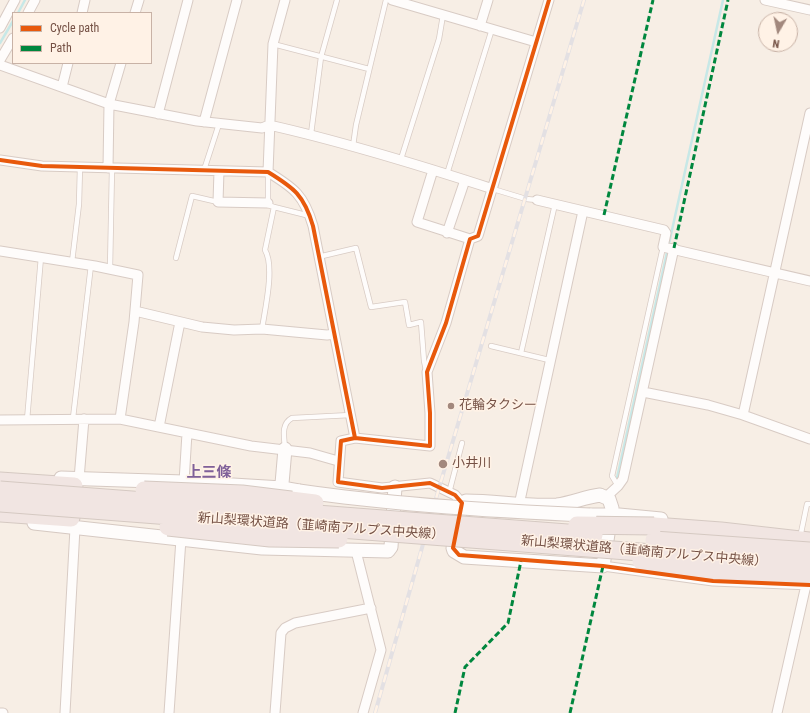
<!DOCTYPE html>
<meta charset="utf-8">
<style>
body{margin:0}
#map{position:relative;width:810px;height:713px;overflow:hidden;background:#f7eee5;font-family:"Roboto Condensed",sans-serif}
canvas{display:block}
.legend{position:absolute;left:12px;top:12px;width:140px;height:52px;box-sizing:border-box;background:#fff2e6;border:1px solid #c8b2a6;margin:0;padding:5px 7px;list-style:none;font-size:12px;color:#755145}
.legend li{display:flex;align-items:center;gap:8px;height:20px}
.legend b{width:20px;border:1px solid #c8b2a6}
.north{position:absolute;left:758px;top:12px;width:40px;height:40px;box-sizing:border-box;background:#fff2e6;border:1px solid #c8b2a6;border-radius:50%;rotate:189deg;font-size:11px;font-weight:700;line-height:16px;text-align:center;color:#755145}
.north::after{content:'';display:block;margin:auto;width:14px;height:18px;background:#a2887d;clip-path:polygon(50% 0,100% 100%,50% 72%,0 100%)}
</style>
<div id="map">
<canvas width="810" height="713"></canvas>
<ul class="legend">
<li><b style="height:5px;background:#e8590c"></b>Cycle path</li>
<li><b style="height:5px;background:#00873e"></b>Path</li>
</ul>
<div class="north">N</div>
</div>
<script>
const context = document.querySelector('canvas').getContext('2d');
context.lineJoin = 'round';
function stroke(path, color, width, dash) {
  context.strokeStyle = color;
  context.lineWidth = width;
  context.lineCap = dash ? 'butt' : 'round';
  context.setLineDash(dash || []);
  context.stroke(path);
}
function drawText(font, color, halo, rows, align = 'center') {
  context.font = font + ' "Roboto Condensed","Noto Sans JP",sans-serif';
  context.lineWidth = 3;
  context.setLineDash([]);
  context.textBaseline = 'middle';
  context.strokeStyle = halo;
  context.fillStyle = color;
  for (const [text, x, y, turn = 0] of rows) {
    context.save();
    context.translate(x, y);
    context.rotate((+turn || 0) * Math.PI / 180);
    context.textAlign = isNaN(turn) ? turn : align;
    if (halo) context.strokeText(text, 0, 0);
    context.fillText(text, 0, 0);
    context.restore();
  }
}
const stream = new Path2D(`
 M18 13 25 0
 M0 43 13 21
 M617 478 723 0`);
const lane = new Path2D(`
 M273 44 369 69
 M311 134 321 57 337 0
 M353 146 356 125 386 0
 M401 159 439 39 443 15
 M204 170 219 124
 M447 174 492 29
 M493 189 526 199 537 200
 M274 207 310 216
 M318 257 356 248 371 307 405 302 409 325 421 322 424 361 426 370
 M176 258 192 196 218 202
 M72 262 79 204 80 167
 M110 269 112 168
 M262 329C265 309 275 267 265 250L274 207 268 205V172
 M491 346 549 360
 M521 353 555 204
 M73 418 91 265
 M27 420 41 257
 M285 448C284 436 281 424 292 418L351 415
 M618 486 612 476 663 247
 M449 493 462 443
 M801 533 807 504H810`);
const street = new Path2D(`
 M392 0 536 42
 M765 0 810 10
 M28 13 35 0
 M82 13 85 0
 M135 13 139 0
 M480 26 488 0
 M0 28 15 0
 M0 60 13 38
 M0 65 109 104 197 121 262 128 269 125C345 142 419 165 493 189
 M62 87 68 63
 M158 114 188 0
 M204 122 237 0
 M0 160 42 166 268 172C294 188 304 195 313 226L355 438 341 441 338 482 382 488 430 483 455 495 462 503
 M108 168 109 104 121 63
 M433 170 417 222 470 239
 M219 171 218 202 268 203
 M268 172 273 44 285 0
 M537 200 664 230 666 233 663 247 810 281
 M447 233 465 180
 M0 251 95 266 138 275 134 322 120 419
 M135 311 202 327 234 330 262 329 327 335 334 334
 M643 392 708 405 743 415 810 439
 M743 415 810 113
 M0 420 120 419 251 446 310 453 338 461
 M159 427 180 322
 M355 438 430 446V413L427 372 446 323 470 239 478 236 549 0
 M79 479 84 419
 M184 482 187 433
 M606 497 618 486 623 479 674 248
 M519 505 583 211
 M356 551 381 650 363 713
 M603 566 713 581 810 585
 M0 713H3
 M65 713 75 528
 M169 713 181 539
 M275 713 281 633 285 628 295 623 371 608
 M777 713 806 585`);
const secondary = new Path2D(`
 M61 478 184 482 282 488 299 491
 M281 495 285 449
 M600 495 609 499 612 508 603 566 464 557 454 551 453 548 462 503 466 501C497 501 526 507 557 505 572 503 585 497 600 495Z
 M590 515H619L661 519
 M34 523 262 548 388 551 391 547 395 487`);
const highway = new Path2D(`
 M0 481 74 486
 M0 513 71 518
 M654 526 721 531 810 541`);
const rail = new Path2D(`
 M375 713 439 488 584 0`);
const secondaryBridge = new Path2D(`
 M299 491C395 505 492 511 590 515`);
const highwayBridge = new Path2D(`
 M0 490 594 535
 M144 490 242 494 315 503
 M0 503 810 565
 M577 525 654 526
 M168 527 270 538 339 539
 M654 540 810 551
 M641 561 730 573 810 576`);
const quiet = new Path2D(`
 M604 215 653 0
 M674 248 728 0
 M455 713 465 667 508 623 521 561
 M570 713 603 566`);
const cycleway = new Path2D(`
 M0 160 42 166 268 172C294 188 304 195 313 226L355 438 341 441 338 482 382 488 430 483 455 495 462 503 453 548 459 555 603 566 713 581 810 585
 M355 438 430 446V413L427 372 446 323 470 239 478 236 549 0`);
const markers = [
 [451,406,4,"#a2887d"],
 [443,464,5,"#a2887d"]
];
const poiNames = [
 ["花輪タクシー",459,406],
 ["小井川",452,464]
];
const streetNames = [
 ["新山梨環状道路（韮崎南アルプス中央線）",321,527,4],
 ["新山梨環状道路（韮崎南アルプス中央線）",644,552,5]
];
const quarterNames = [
 ["上三條",209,473]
];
stroke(stream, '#c7e8e7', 2.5);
stroke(lane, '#d8cbc4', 6);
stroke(street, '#d8cbc4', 11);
stroke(secondary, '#d6c9c2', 15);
stroke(highway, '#d5c9c2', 19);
stroke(lane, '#fefcfb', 4.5);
stroke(street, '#fefcfb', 9);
stroke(secondary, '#fefcfb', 13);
stroke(highway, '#f1e5e2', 17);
stroke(rail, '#e3e0e3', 4);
stroke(rail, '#fff2e6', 2.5, [8]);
stroke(secondaryBridge, '#d6c9c2', 15, []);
stroke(highwayBridge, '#d5c9c2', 19, []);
stroke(secondaryBridge, '#fefcfb', 13);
stroke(highwayBridge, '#f1e5e2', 17);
stroke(quiet, '#00873e', 3, [6, 3]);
stroke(cycleway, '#e8590c', 4);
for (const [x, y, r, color] of markers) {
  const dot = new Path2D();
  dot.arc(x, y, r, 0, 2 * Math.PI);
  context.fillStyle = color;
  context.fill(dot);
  stroke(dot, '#fff2e6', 1.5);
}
drawText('13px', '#755145', '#fff2e6', poiNames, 'left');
drawText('13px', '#755145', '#fff2e6', streetNames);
drawText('bold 15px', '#7f6099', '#fff2e6', quarterNames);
</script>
